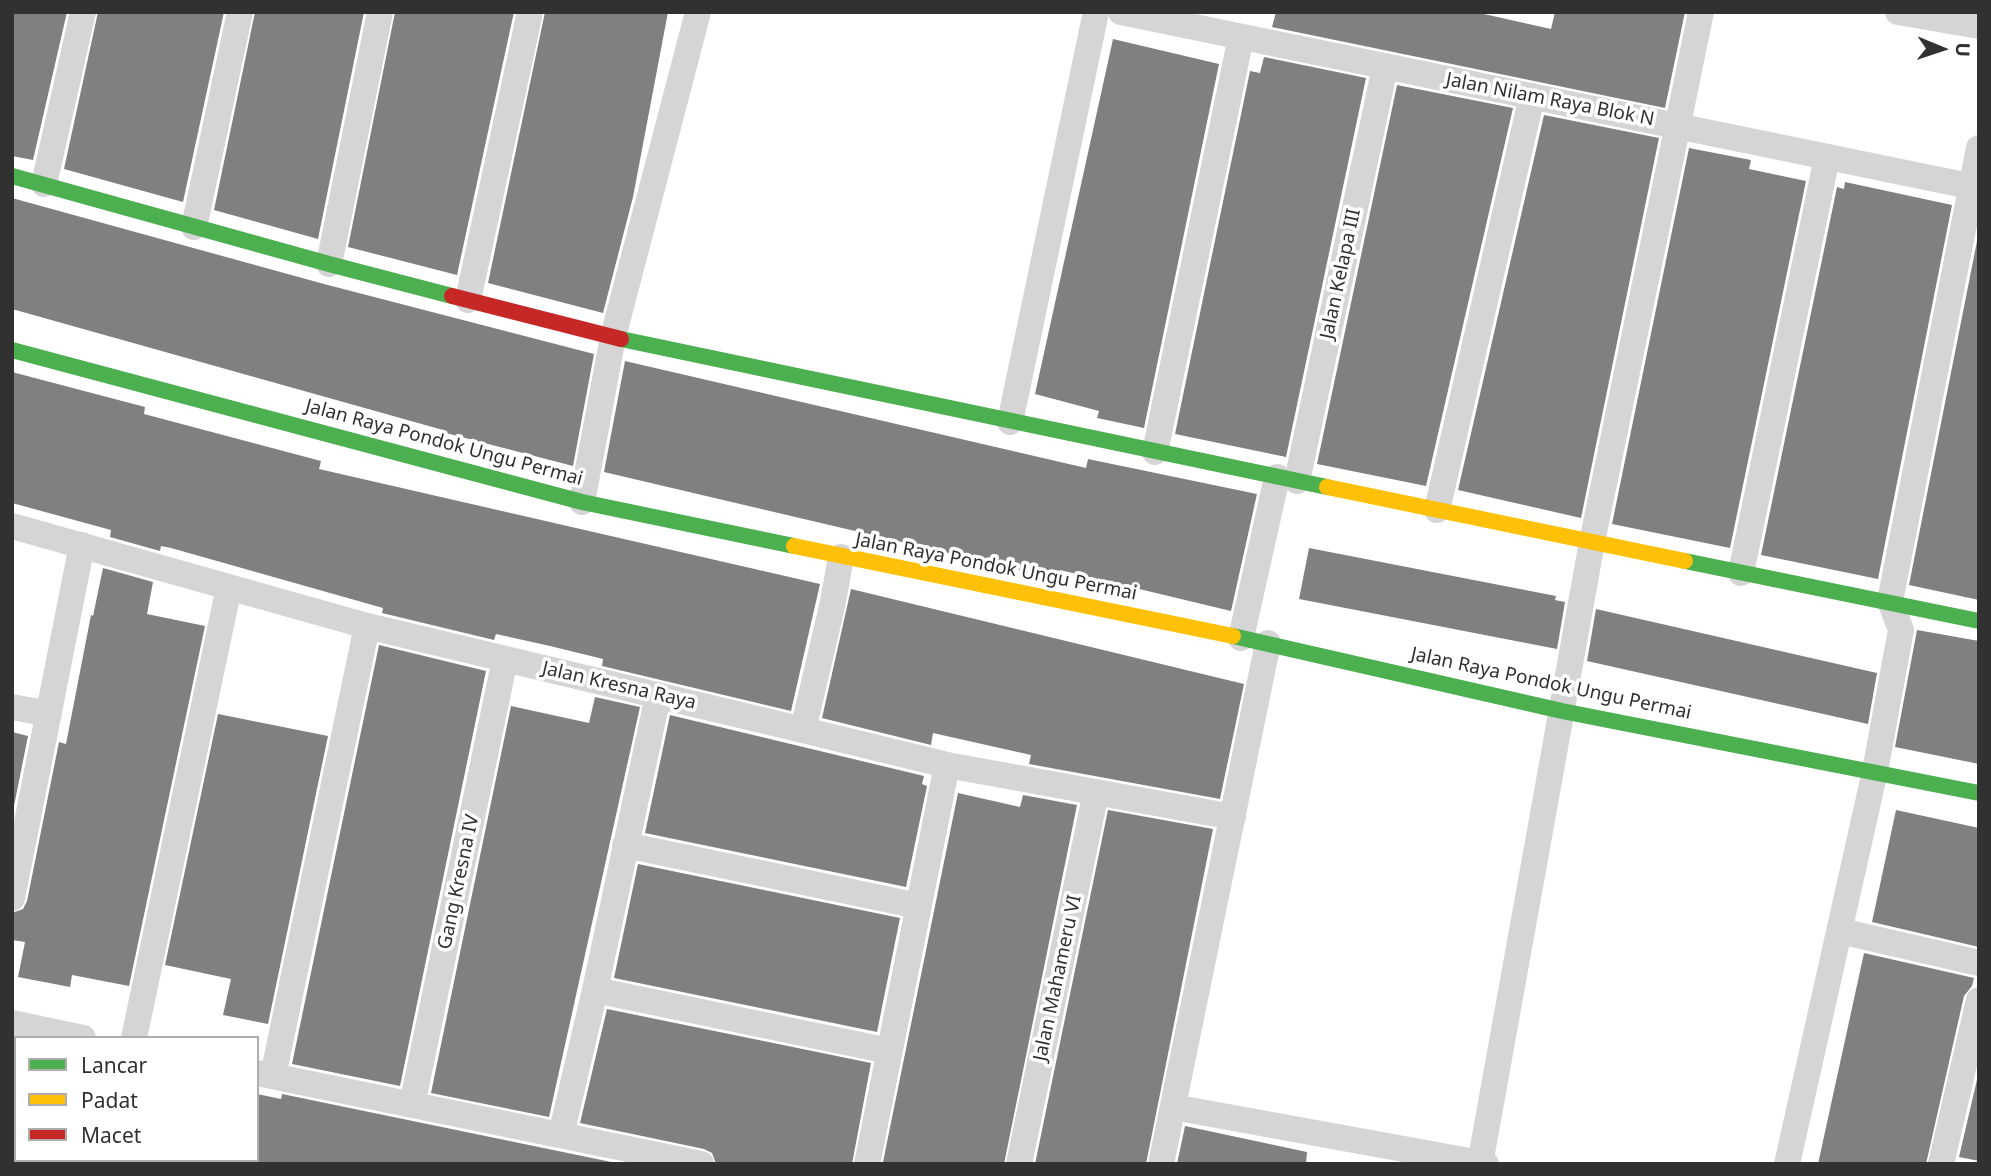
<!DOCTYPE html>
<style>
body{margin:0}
#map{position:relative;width:1991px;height:1176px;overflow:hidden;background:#fff;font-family:"Noto Sans",sans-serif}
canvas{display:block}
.frame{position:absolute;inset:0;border:14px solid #313131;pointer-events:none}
.legend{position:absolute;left:14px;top:1036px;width:245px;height:126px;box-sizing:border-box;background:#fff;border:2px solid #adadad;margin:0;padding:9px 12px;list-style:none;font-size:21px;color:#313131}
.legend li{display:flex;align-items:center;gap:14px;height:35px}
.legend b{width:35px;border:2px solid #adadad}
.north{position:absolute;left:1907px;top:14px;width:70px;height:70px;-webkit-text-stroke:5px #fff;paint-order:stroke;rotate:92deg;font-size:19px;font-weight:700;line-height:28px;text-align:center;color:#313131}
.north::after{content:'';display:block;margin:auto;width:24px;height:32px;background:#313131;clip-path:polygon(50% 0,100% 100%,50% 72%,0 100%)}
</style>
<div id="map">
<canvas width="1991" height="1176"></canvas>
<div class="frame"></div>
<ul class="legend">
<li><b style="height:9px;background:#4caf50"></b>Lancar</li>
<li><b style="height:9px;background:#ffc107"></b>Padat</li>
<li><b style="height:9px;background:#c62828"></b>Macet</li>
</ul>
<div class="north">U</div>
</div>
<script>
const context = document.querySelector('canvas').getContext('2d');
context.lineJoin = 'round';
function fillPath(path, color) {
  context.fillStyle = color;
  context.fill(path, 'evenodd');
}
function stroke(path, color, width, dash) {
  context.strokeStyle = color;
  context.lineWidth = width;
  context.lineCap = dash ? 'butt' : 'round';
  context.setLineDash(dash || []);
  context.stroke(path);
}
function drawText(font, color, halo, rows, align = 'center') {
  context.font = font + ' "Noto Sans",sans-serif';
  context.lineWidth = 7;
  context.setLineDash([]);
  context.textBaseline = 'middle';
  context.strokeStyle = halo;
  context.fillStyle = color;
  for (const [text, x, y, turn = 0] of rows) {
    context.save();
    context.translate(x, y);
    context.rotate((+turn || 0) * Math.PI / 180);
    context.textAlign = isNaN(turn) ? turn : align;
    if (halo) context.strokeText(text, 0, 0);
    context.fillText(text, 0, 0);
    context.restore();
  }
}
const building = new Path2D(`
 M12 12H67L33 160 12 156Z
 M98 12H224L183 202 64 169Z
 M255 12H364L318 239 214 210Z
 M395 12H514L457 275 348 247Z
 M545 12H668L633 197 603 313 488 283Z
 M1276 12H1475L1551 29 1555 12H1685L1665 108 1272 27Z
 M1113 39 1219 64 1144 428 1097 418 1099 411 1035 394Z
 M1264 57 1366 78 1286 457 1175 434 1250 71 1260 73Z
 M1397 85 1513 108 1426 486 1317 464Z
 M1544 115 1659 138 1581 518 1458 490Z
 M1689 148 1751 160 1749 169 1806 181 1730 548 1612 524Z
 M1845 182 1952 205 1878 579 1761 555 1837 187 1844 189Z
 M12 198 324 284 594 354 573 466 442 432 443 430 12 309Z
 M1979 231V600L1909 585Z
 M625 361 1086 468 1088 459 1257 494 1231 611 1060 570 1058 578 1042 575 604 472Z
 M12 372 145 407 144 414 321 461 319 469 820 584 791 711 602 666 603 659 550 646 496 634 494 640 382 613 383 608 171 548 161 546 160 551 110 537 111 530 12 503Z
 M1309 548 1556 596 1555 600 1565 602 1557 649 1299 599Z
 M103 568 153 582 147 614 205 626 129 986 72 975 70 987 18 977 25 942 12 940V913L23 909 27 901 59 742 66 744 91 615 93 616Z
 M851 589 1244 684 1220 799 1029 764 1031 755 933 733 931 745 822 718Z
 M1596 609 1877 673 1868 724 1587 661Z
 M1917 630 1979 641V764L1895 747Z
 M379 645 486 671 400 1086 292 1064Z
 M595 697 640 707 549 1117 431 1093 511 706 589 723Z
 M218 714 328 736 268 1024 223 1015 231 979 165 965Z
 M670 715 924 776 922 784 927 786 906 887 645 833Z
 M12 732 28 736 12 816Z
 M958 793 1020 807 1023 795 1077 805 1004 1164H891L883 1162Z
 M1108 810 1213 829 1146 1164H1035Z
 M1896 810 1979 828V947L1872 922Z
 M638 864 900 918 877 1032 614 978Z
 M1864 953 1974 978 1972 986 1964 996 1926 1164H1818Z
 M607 1009 871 1063 852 1164H716L712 1153 704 1149 580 1123Z
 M1979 1071V1161L1959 1157Z
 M257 1094 281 1099 282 1094 621 1164H257Z
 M1185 1126 1307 1152 1306 1164H1177Z`);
const street = new Path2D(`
 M1121 12 1979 188
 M1898 12 1979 26
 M44 184 83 12
 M194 227 240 12
 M329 264 380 12
 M468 300 530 12
 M1010 422 1096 12
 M1155 452 1241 37
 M1297 481 1385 67
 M582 502 613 337 698 12
 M1437 510 1532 96
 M12 526 367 626 803 730 947 765 1233 817
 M1741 573 1827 157
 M1241 638 1277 477
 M12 707 49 714
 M803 730 833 602 841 557
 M625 845 919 906
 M12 898 82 545
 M1840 931 1979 963
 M595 990 889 1051
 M12 1023 83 1038
 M134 1038 229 587
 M257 1073 701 1164
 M273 1076 367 626
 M412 1105 505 659
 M1173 1107 1486 1164
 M561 1135 595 990 658 696
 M867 1164 947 765
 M1019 1164 1096 792
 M1161 1164 1268 643
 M1480 1164 1592 542 1701 12
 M1787 1164 1875 771 1901 630 1890 601 1979 148
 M1941 1164 1979 1000`);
const fast = new Path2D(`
 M12 176 329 264 452 296
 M621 339 1327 487
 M12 350 582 502 794 546
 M1685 561 1979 621
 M1233 636 1562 711 1979 793`);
const slow = new Path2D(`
 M1327 487 1685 561
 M794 546 1233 636`);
const jam = new Path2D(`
 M452 296 621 339`);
const streetNames = [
 ["Jalan Nilam Raya Blok N",1550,100,11],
 ["Jalan Kelapa III",1341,274,-78],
 ["Jalan Raya Pondok Ungu Permai",444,443,15],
 ["Jalan Raya Pondok Ungu Permai",996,567,11],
 ["Jalan Raya Pondok Ungu Permai",1551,684,12],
 ["Jalan Kresna Raya",619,686,13],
 ["Gang Kresna IV",459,882,-78],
 ["Jalan Mahameru VI",1058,978,-78]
];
fillPath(building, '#808080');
stroke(street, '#d5d5d5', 26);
stroke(fast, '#4caf50', 16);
stroke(slow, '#ffc107', 16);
stroke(jam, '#c62828', 16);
drawText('19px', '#313131', '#fff', streetNames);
</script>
